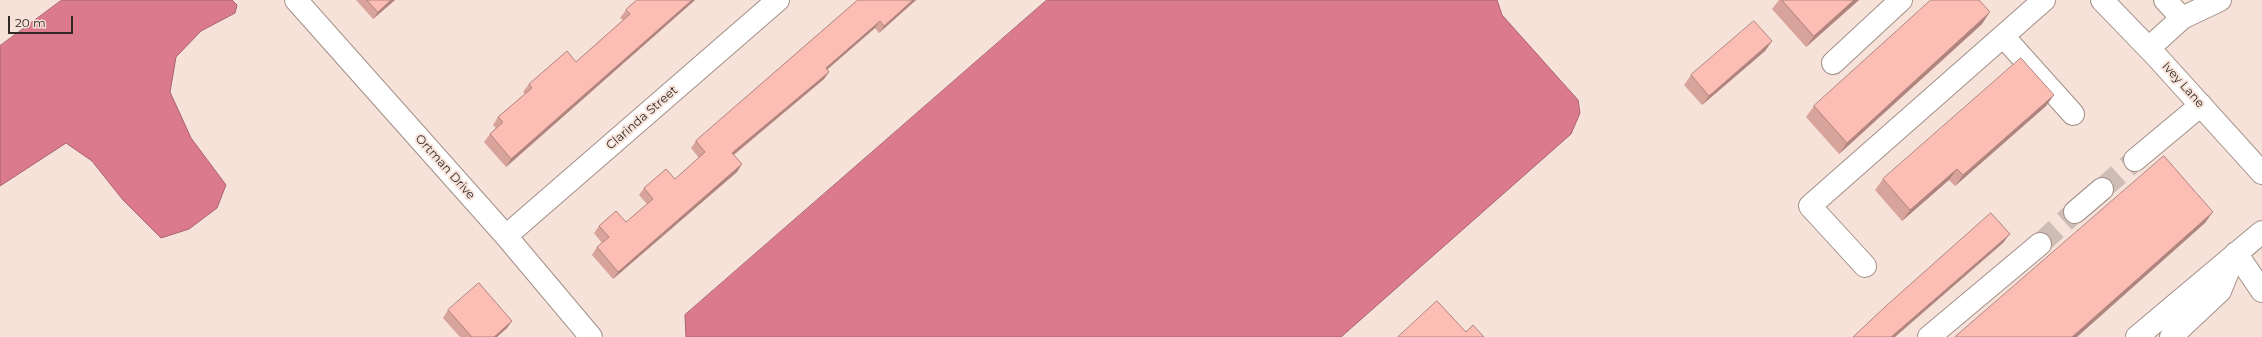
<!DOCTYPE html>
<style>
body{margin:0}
#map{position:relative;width:2262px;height:337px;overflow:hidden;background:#f6e2d9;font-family:Montserrat,sans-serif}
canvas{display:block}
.scale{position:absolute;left:8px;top:16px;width:65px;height:18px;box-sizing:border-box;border:2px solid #302925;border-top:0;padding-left:5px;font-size:12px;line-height:14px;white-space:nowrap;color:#302925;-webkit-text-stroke:3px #f6e2d9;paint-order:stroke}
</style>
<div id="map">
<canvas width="2262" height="337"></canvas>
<div class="scale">20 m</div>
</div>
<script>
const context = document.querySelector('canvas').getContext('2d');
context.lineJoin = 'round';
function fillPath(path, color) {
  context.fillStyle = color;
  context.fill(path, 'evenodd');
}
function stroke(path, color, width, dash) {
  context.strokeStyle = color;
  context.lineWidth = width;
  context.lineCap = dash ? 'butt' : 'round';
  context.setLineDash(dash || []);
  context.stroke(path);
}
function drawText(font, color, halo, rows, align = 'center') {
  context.font = font + ' Montserrat,sans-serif';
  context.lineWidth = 4;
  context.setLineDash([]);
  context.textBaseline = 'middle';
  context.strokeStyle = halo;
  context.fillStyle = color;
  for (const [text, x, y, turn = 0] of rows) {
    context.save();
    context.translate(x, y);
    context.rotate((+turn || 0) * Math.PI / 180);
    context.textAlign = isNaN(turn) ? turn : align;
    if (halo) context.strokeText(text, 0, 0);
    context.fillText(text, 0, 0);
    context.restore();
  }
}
const water = new Path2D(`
 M62 0H232L237 5 235 13 201 31 176 57 170 92 191 138 226 185 217 208 189 229 161 238 123 200 92 161 66 143 0 186V46Z
 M1047 0H1497L1502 15 1578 100 1580 113 1571 134 1341 337H686L685 315Z`);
const minorTunnel = new Path2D(`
 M2102 189 2135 160
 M2040 244 2075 212`);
const minor = new Path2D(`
 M296 0 506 236 591 337
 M2102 0 2157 57 2262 173
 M2165 0 2182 18
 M2003 36 2073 114
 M2149 48 2182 18 2220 0
 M1833 63 1901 0
 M2135 160 2201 105
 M2075 212 2102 189
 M506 236 778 0
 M2236 253 2262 291
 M1865 266 1810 206 2044 0
 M1929 337 2040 244
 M2137 337 2262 232
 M2171 337 2220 291 2235 254`);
const wall = new Path2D(`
 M356 0H395L373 19Z
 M637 0H695L506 167 484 142 490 134 496 128 493 125 498 117 525 94 523 92 529 84 576 62 623 20 620 18 626 10Z
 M858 0H916L879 33 875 28 827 69 829 72 824 79 734 155 742 164 737 172 613 279 592 255 597 247 602 243 594 233 599 226 626 222 647 204 639 195 644 188 675 179 699 158 691 148 696 141Z
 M1779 0H1859L1806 47 1772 9Z
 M1982 24 1839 154 1806 117 1814 106Z
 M1772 41 1765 51 1702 105 1684 85 1691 75Z
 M2054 95 2046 106 1955 186 1949 180 1902 221 1875 190 1883 179Z
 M448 310 512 321 507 328 497 337H460L443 318Z`);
const shadedWall = new Path2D(`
 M391 0H395L373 19 378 12Z
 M692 0H695L506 167 511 159Z
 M913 0H916L879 33 884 26Z
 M1854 0H1859L1806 47 1814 36Z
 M1990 12 1982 24 1839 154 1847 143Z
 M880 21 875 28 821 75 826 68Z
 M1772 41 1765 51 1702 105 1709 96Z
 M829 72 824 79 727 160 732 153Z
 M2054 95 2046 106 1955 186 1963 175Z
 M742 164 737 172 613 279 618 272Z
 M1957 169 1949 180 1902 221 1910 210Z
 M2213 212 2205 223 2077 337H2072Z
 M2010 234 2003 243 1895 337H1891Z
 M512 321 507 328 497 337H494Z`);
const building = new Path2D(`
 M367 0H391L378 12Z
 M637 0H692L511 159 490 134 503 122 498 117 532 88 529 84 567 51 576 62 630 14 626 10Z
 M858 0H913L884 26 880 21 826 68 829 72 732 153 742 164 618 272 597 247 609 237 599 226 616 211 626 222 653 199 644 188 666 169 675 179 705 152 696 141Z
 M1782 0H1854L1814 36Z
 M1931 0H1979L1990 12 1847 143 1814 106Z
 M1754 21 1772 41 1709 96 1691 75Z
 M2021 58 2054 95 1963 175 1957 169 1910 210 1883 179Z
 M2164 156 2213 212 2072 337H1955Z
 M1991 213 2010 234 1891 337H1853L1886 306Z
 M479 283 512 321 494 337H472L448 310Z
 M1437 301 1466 332 1473 325 1484 337H1398Z`);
const streetNames = [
 ["Ivey Lane",2183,85,48],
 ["Clarinda Street",642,118,-41],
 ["Ortman Drive",445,167,48]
];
fillPath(water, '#db7a8c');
stroke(water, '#a8626d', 1);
stroke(minorTunnel, '#cebdb5', 22, [22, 11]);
stroke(minor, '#a28f87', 24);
stroke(minor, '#fff', 22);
fillPath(wall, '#d8a39b');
fillPath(shadedWall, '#b0847e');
fillPath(building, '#fbbdb4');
stroke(building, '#b0847e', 1);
drawText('12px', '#302925', '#f6e2d9', streetNames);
</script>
